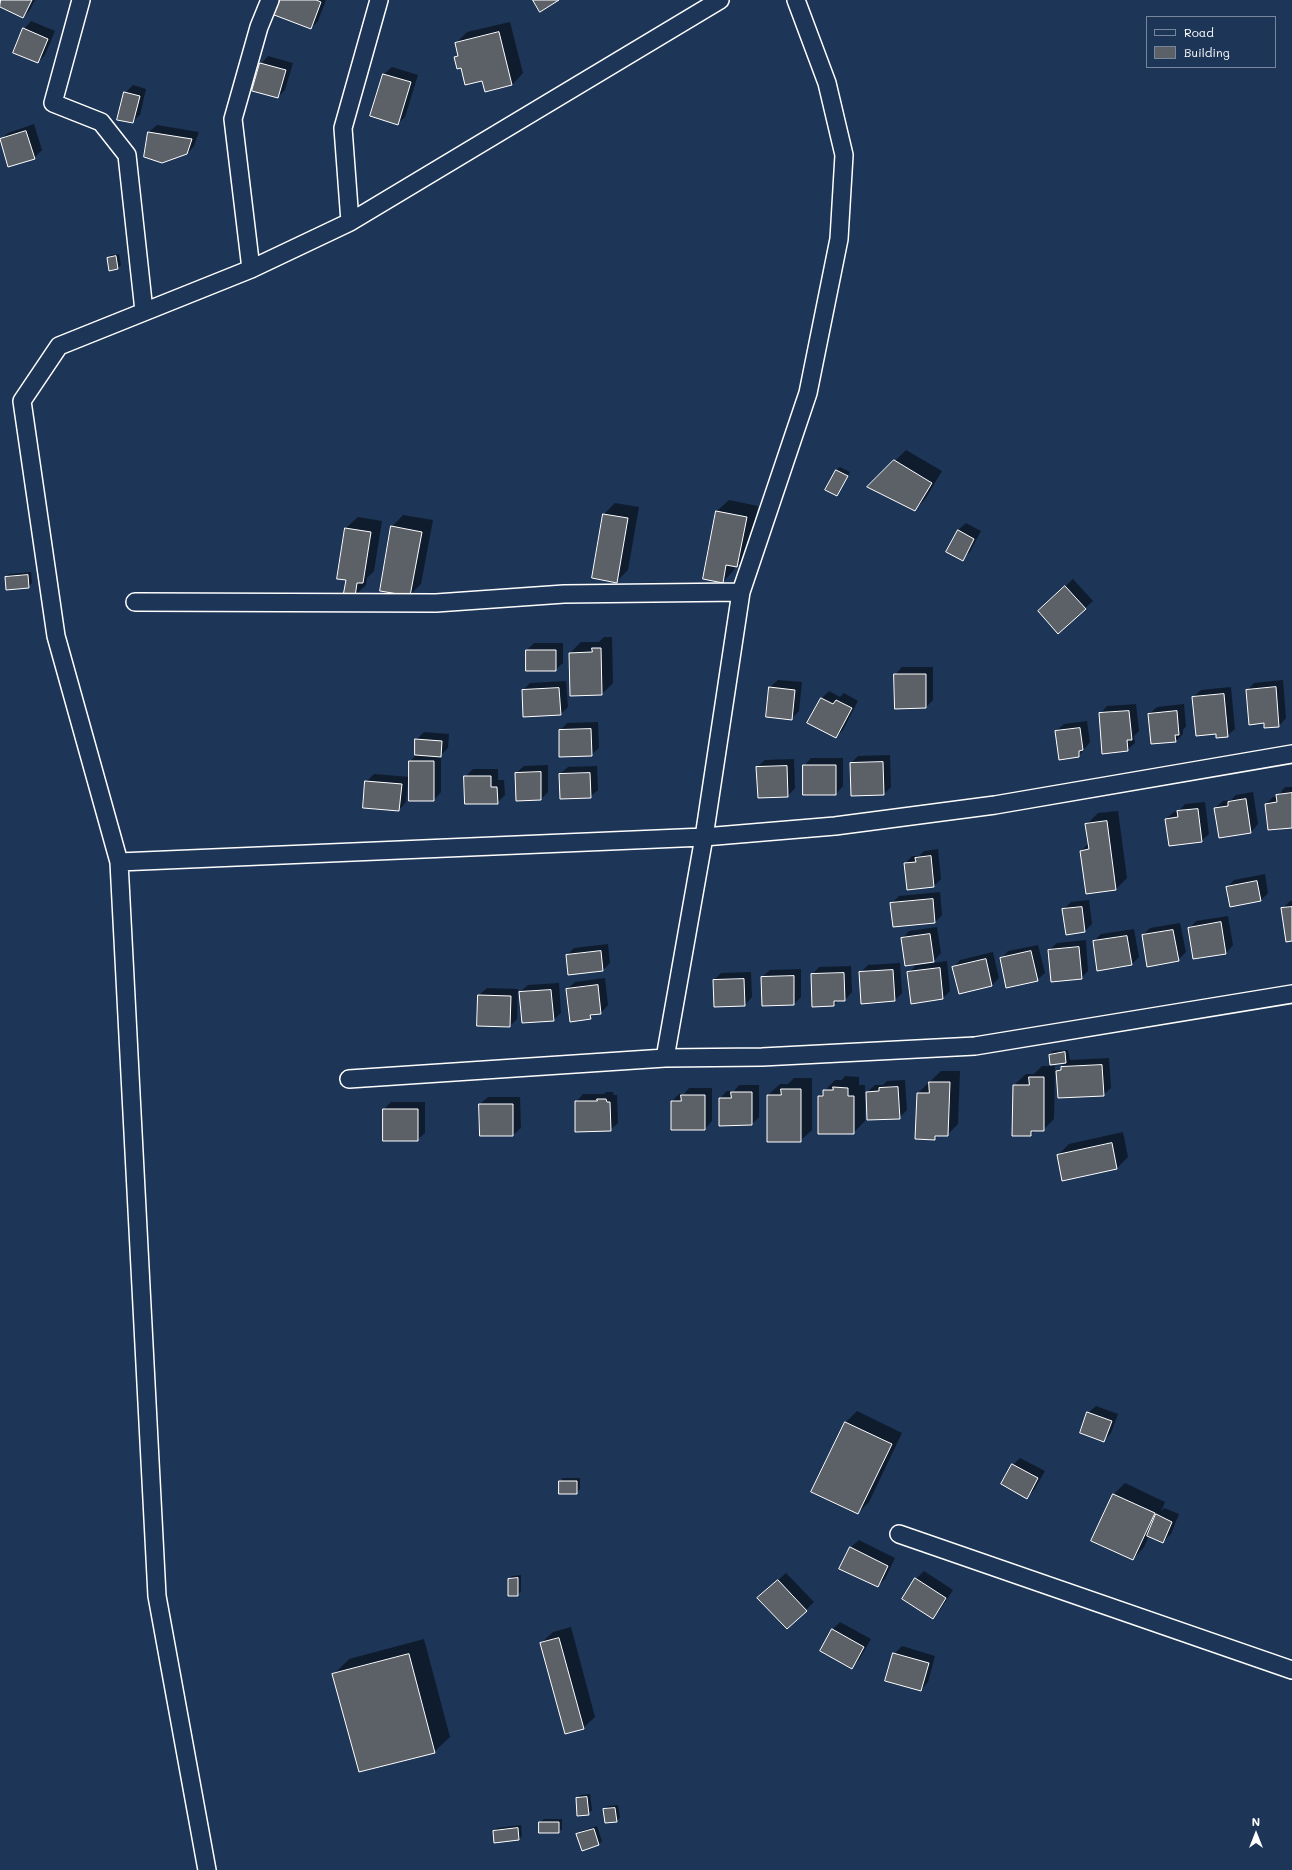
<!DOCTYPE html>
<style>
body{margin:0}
#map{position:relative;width:1292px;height:1870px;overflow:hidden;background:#1d3557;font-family:Mali,sans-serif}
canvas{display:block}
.legend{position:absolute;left:1146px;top:16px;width:130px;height:52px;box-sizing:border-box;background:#1d3557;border:1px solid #77869a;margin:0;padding:5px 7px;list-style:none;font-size:12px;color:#fff}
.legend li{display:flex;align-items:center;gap:8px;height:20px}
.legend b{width:20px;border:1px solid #77869a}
.north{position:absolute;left:1236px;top:1814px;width:40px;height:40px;-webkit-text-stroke:3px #1d3557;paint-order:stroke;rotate:0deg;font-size:11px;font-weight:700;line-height:16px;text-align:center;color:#fff}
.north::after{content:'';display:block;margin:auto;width:14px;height:18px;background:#fff;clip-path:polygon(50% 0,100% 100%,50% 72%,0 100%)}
</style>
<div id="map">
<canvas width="1292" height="1870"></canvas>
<ul class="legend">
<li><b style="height:5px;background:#1d3557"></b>Road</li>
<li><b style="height:11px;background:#5c6167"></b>Building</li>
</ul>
<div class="north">N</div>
</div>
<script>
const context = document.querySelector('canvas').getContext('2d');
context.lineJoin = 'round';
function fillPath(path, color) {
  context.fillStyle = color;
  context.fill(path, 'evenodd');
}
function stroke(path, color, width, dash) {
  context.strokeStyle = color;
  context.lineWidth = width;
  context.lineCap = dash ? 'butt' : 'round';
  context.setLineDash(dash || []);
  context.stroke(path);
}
const shadow = new Path2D(`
 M2 0H35L30 10 23 17 0 6Z
 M276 0H326L318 21 311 28Z
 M31 21 55 31 45 55 38 62 24 29Z
 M510 22 523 73 512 85 483 80 462 67 455 57 459 54 456 43 467 32Z
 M268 56 293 63 285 90 278 97 261 64Z
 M392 67 418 75 405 117 397 124 371 116 384 74Z
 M133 85 146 89 140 115 132 122 125 93Z
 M34 124 42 150 34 158 8 166 0 140 8 133Z
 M157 125 199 132 194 146 187 154 149 132Z
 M119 254 121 265 118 268 108 258 111 255Z
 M906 450 942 471 926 498 915 510 869 487Z
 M840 467 850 472 837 495 836 470Z
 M729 500 758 506 748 555 737 566H735L734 570 723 582 717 511Z
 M615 503 639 507 628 570 617 581 593 578 604 514Z
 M403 515 433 520 421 584 410 595 392 527Z
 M358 517 382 521 374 571 367 578 366 585 354 596 347 579 346 528Z
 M966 523 981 531 970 552 962 559 958 530Z
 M31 572 32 583 28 587 6 577 9 574Z
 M1073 579 1093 601 1058 632 1046 604Z
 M604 637H612L613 683 602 694 570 653 581 642H599Z
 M534 643H563V663L555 670 527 650Z
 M902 667H933V700L926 707 895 675Z
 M778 680 802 682 799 711 791 719 767 716 770 687Z
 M1283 680 1286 718 1279 726 1265 727V722L1247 691 1254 683Z
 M566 681 568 707 560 715 523 690 530 683Z
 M1231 687 1235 729 1227 736 1193 697 1201 690Z
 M829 691 840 697 844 693 858 701 843 730 836 737 821 699Z
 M1136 704 1139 731 1134 736 1135 743 1127 750 1100 714 1107 706Z
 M1184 704 1186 726 1183 730V734L1176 741 1149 714 1157 707Z
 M1087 721 1090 742 1079 756 1056 731 1064 724Z
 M598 722 599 748 591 755 560 731 567 723Z
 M424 732 449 734 448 748 441 755V792L434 800 408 779 406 802 399 810 366 782 374 774 410 777V761L416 755V740Z
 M890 755 891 787 884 794 851 763 858 756Z
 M811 758H843V786L836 794 804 766Z
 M794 759 795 788 788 796 757 767 765 760Z
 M548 765V792L541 799 517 800 516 773 524 766Z
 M597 766 598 790 590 797 560 774 568 767Z
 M473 769H498V780H504L505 795 497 803 465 777Z
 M1285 787H1292V827L1266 804 1273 797 1278 796Z
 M1253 792 1258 824 1251 832 1220 837 1215 808 1223 801 1231 800 1236 795Z
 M1205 802 1209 834 1201 841 1166 819 1174 812 1179 811 1185 804Z
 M1118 811 1127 878 1116 889 1081 851 1089 843 1086 825 1098 813Z
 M938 849 941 879 934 886 905 864 912 856H919L924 851Z
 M1265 874 1268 893 1261 900 1231 906 1227 888 1234 880Z
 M940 892 942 915 935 922 891 904 899 896Z
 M1089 900 1092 924 1085 931 1063 910 1071 902Z
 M1290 901H1292V940L1283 908Z
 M1228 916 1233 945 1226 953 1194 958 1189 929 1196 921Z
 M1180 923 1186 952 1178 960 1143 935 1150 928Z
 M937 927 941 953 934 961 902 939 909 931Z
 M1134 929 1139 957 1131 965 1094 941 1101 934Z
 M1086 940 1088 971 1081 978 1049 950 1057 943Z
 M608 944 610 963 603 970 567 955 574 948Z
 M1038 945 1045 973 1037 980 1001 959 1008 951Z
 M993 952 999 978 992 985 959 993 953 968 960 960Z
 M947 961 950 991 943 998 909 973 916 965Z
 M900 963 902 993 895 1000 862 1002 860 973 868 965Z
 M851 966 852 992 845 1000H839L834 1005 813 1006 812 975 819 967Z
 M801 969V997L794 1004 762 977 770 970Z
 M751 972 752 997 745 1005 714 980 721 973Z
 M605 978 608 1005 601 1013H596L590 1018 567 989 575 982Z
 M559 983 561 1013 553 1020 520 992 528 985Z
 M487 988 518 989 517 1019 510 1026 479 995Z
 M1068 1050 1070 1060 1109 1058 1111 1088 1103 1095 1057 1071 1066 1062 1050 1055 1053 1051Z
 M1042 1066H1055L1054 1119 1043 1130H1036L1030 1135 1014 1085 1026 1074H1034Z
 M941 1071H960L958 1124 947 1135H939L935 1139 916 1138 918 1093Z
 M845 1076 859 1077V1085H865V1121L853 1133 819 1097 835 1080H842Z
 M794 1078H812V1130L800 1141 768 1095 780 1084H788Z
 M905 1080 907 1110 899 1118 867 1092 875 1085H883L887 1081Z
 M739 1085H759V1117L752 1124 720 1125V1098L727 1091H734Z
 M689 1088H712V1121L705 1129 672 1101 679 1094H684Z
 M606 1092H613L614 1095H617L618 1123 610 1130 576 1102 583 1094H604Z
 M488 1097H520L521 1128 513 1135H481L480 1104Z
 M391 1102H425V1133L417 1140 384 1109Z
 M1123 1132 1128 1157 1117 1168 1063 1180 1058 1155 1069 1144Z
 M1096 1406 1118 1414 1111 1433 1104 1441 1088 1413Z
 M857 1411 902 1433 869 1502 858 1513 846 1422Z
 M1020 1458 1045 1471 1034 1490 1027 1497 1013 1465Z
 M563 1478H580V1489L576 1493 560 1482Z
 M1125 1483 1165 1502 1161 1511 1164 1508 1179 1514 1171 1534 1163 1542 1149 1536 1144 1547 1133 1559 1114 1494Z
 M859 1540 895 1558 885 1579 878 1586 841 1568 851 1547Z
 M924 1571 953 1590 940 1610 932 1618 903 1599 916 1579Z
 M786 1573 814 1602 787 1628 766 1591Z
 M521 1575V1591L518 1595 509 1579 512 1576Z
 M840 1622 871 1639 859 1660 852 1667 833 1629Z
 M571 1627 595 1717 583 1728 541 1643 553 1632Z
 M424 1639 450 1737 434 1752 334 1674 349 1659Z
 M902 1646 935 1656 928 1682 921 1690 894 1654Z
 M590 1794 592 1810 588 1814 577 1798 580 1795Z
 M618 1805 620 1818 616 1821 604 1809 608 1806Z
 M544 1819H562V1829L558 1832 540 1822Z
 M521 1825 522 1836 519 1839 494 1831 497 1828Z
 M597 1826 602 1841 599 1844 577 1835 581 1831Z`);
const building = new Path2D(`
 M1 0H32L23 18 0 7Z
 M275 0H316L321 2 311 29 269 13Z
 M533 0H559L540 12Z
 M23 28 48 39 38 63 13 53Z
 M499 32 512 85 485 92 482 81 465 85 461 68 457 69 454 57 458 56 455 43Z
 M260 63 286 70 278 98 252 91Z
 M383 74 411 82 398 125 370 116Z
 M124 92 140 96 133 123 117 120Z
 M26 131 35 159 8 167 0 139Z
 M148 132 192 139 187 154 162 163 144 157Z
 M116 256 118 269 109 271 107 258Z
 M894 460 932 483 915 511 867 487Z
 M836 470 848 476 837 496 825 490Z
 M716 511 747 517 737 567 726 565 723 583 703 579Z
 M603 514 628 518 617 583 592 578Z
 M391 526 422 532 410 596 380 591Z
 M345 528 371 532 363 583H357L355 597 343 596 346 580 337 579Z
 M958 530 974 539 963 561 946 552Z
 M28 575 29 588 6 590 5 577Z
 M1065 586 1086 609 1058 634 1038 611Z
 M592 648H601L602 695 570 696 569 653 592 652Z
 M526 650H556V671H526Z
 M894 674H926V708L895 709Z
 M769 687 795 690 792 720 766 717Z
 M1276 687 1279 727 1264 728V723L1249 725 1246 690Z
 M559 688 561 715 523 717 522 690Z
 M1224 694 1228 737 1216 738V734L1196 736 1192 697Z
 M821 698 833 704 836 700 852 708 836 738 807 723Z
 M1129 711 1132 740H1127L1128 751 1102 754 1099 713Z
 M1177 711 1179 735H1175L1176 742 1151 744 1148 714Z
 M1080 728 1083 750 1079 751V757L1059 760 1055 731Z
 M591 729 592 756 559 757V730Z
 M415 739 442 741 441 757 415 755Z
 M409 761H434V801H409Z
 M883 762 884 795 851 796 850 763Z
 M803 765H836V795H803Z
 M787 766 788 797 758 798 756 767Z
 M541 772V800L516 801 515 773Z
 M590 773 591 798 560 799 559 774Z
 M464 776H491V787H497L498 804H465Z
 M365 781 402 784 399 811 363 808Z
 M1292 793V828L1268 830 1265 804 1277 802 1276 795Z
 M1246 799 1251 833 1219 838 1214 808 1228 806V802Z
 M1198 809 1202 842 1169 846 1165 819 1178 817 1177 811Z
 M1107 821 1116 890 1086 894 1080 851 1089 849 1085 824Z
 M931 856 934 887 907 890 904 863 916 862 915 858Z
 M1257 881 1261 901 1230 907 1226 887Z
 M933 899 935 923 893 927 890 903Z
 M1082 907 1085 932 1066 935 1062 909Z
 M1292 907V941L1286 942 1281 908Z
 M1221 922 1226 954 1193 959 1188 928Z
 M1173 930 1179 961 1147 967 1142 935Z
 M930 934 934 962 905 966 901 938Z
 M1127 936 1132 965 1097 971 1093 941Z
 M1079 947 1082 979 1051 982 1048 950Z
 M601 951 603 971 568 975 566 955Z
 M1031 951 1038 981 1006 988 1000 958Z
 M986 959 992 986 959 994 952 967Z
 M940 968 943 999 911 1004 907 972Z
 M893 970 895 1001 861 1004 859 972Z
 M844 973 845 1001H834V1006L812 1007 811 974Z
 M794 976V1005L762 1006 761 977Z
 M744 979 745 1006 714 1007 713 980Z
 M598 985 601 1014 590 1015 591 1019 570 1022 566 989Z
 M551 990 554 1021 522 1023 519 992Z
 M478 995 511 996 510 1027 477 1026Z
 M1065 1052 1066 1063 1050 1065 1049 1055Z
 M1102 1065 1104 1096 1058 1098 1056 1071 1061 1070V1067Z
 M1029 1077H1044V1131H1031V1136H1012L1013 1085H1029Z
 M929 1082H950L948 1136H935V1140L915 1139 917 1093H929Z
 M833 1087 848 1088V1096H854V1134H818V1096H823V1090H833Z
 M898 1087 900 1119 867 1120 866 1092 879 1091V1088Z
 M781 1089H801V1142H767V1095H781Z
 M731 1092H752V1125L719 1126V1098H731Z
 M681 1095H705V1130H671V1101H681Z
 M597 1099H606L607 1102H610L611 1131 575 1132V1101H597Z
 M479 1104H513V1136H480Z
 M383 1109H418V1141H383Z
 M1112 1143 1117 1169 1062 1181 1057 1155Z
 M1087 1412 1112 1421 1104 1442 1080 1433Z
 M845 1422 892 1444 858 1514 811 1492Z
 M1012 1464 1038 1478 1027 1499 1001 1484Z
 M559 1481H577V1494H559Z
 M1113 1494 1155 1513 1133 1560 1091 1541Z
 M1156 1514 1172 1522 1163 1543 1147 1536Z
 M850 1547 888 1566 878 1587 839 1569Z
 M518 1578V1596H508V1579Z
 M915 1578 946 1598 933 1619 902 1599Z
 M778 1580 807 1611 787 1629 757 1598Z
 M832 1629 864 1647 852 1669 820 1651Z
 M559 1638 584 1729 565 1734 540 1643Z
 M893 1653 929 1663 921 1691 885 1681Z
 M409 1654 435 1753 359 1772 332 1674Z
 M587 1797 589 1815 577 1816 576 1798Z
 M615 1808 617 1822 605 1823 603 1809Z
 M539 1822H559V1833H539Z
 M518 1828 519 1840 494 1843 493 1831Z
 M594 1829 599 1845 582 1851 576 1834Z`);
const street = new Path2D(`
 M81 0 53 103 101 122 127 155 144 311
 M350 222 343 128 379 0
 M251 269 233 119 259 27 270 0
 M135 602 436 603 564 594 741 592
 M119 862 704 837 835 826 995 805 1292 754
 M665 1058 704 837 741 592 808 393 839 239 844 155 827 83 796 0
 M349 1079 665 1058 762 1057 975 1046 1292 994
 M899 1534 1292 1670
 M207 1870 157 1596 119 862 56 636 22 401 59 346 251 269 350 222 720 0`);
fillPath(shadow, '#0007');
fillPath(building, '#5c6167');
stroke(building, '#fff', 1);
stroke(street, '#fff', 20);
stroke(street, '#1d3557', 17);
</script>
